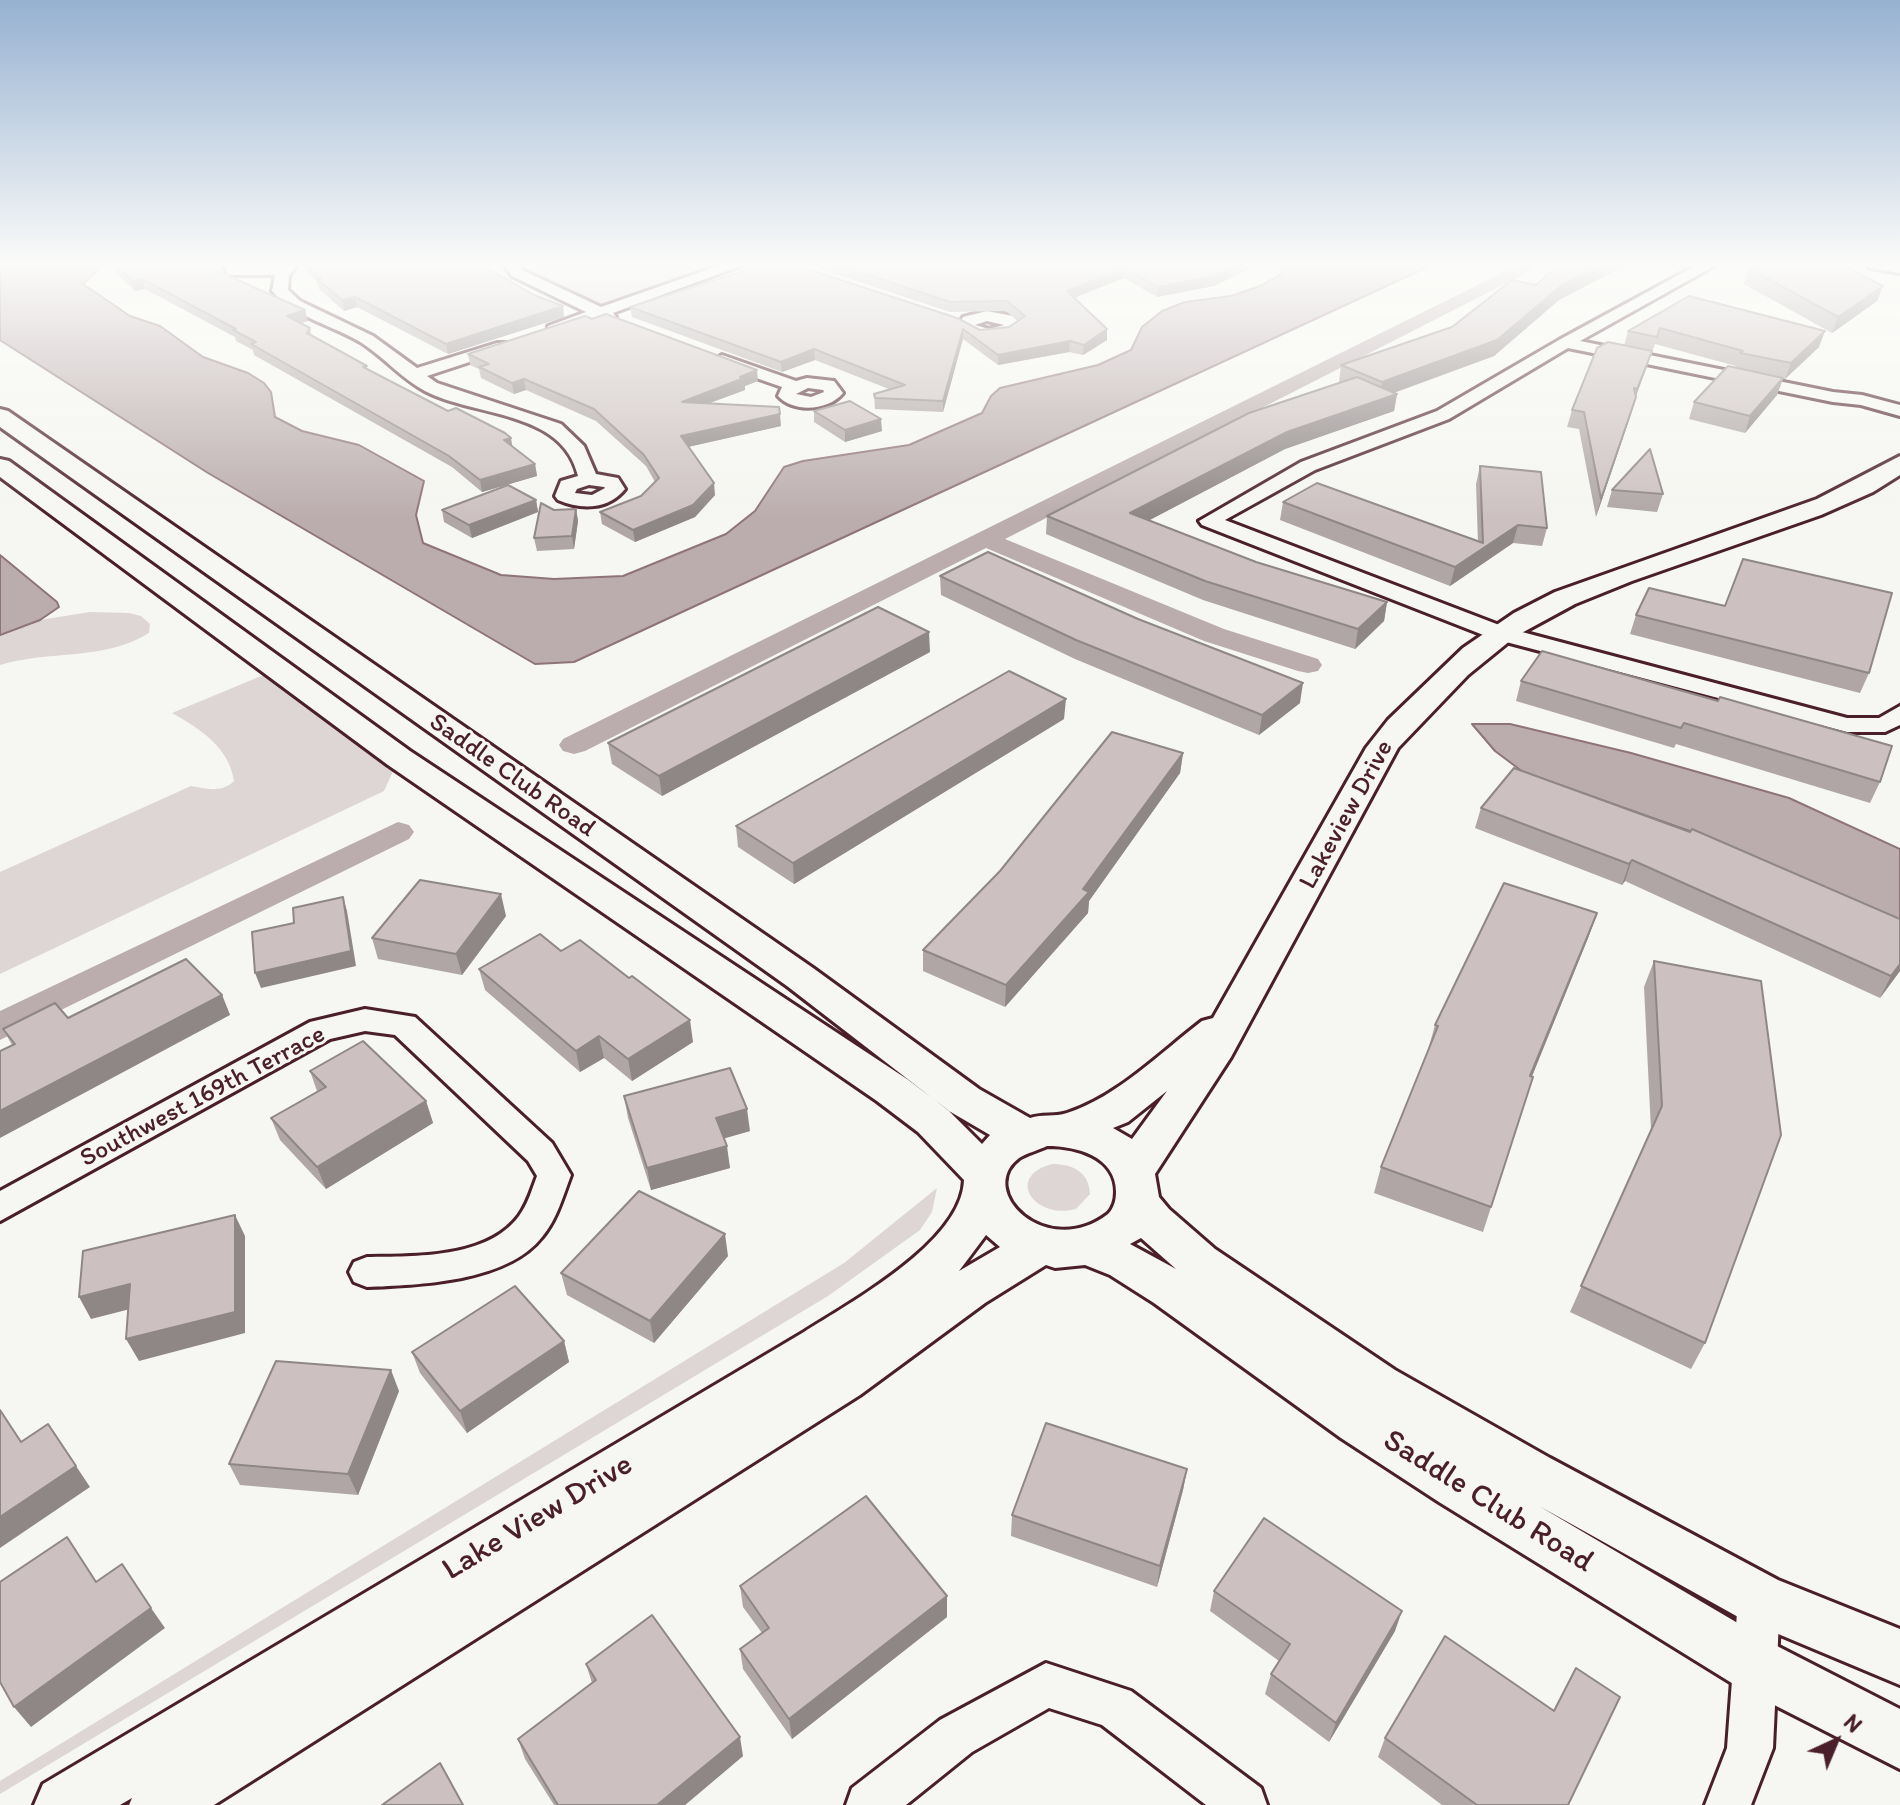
<!DOCTYPE html>
<style>
body{margin:0}
#map{position:relative;width:1900px;height:1805px;overflow:hidden;background:#f6f6f2;font-family:Itim,sans-serif}
canvas{display:block}
.north{position:absolute;left:1796px;top:1701px;width:80px;height:80px;-webkit-text-stroke:6px #f6f6f2;paint-order:stroke;rotate:44deg;font-size:22px;font-weight:700;line-height:32px;text-align:center;color:#4a1f2b}
.north::after{content:'';display:block;margin:auto;width:28px;height:36px;background:#4a1f2b;clip-path:polygon(50% 0,100% 100%,50% 72%,0 100%)}
</style>
<div id="map">
<canvas width="1900" height="1805"></canvas>
<div class="north">N</div>
</div>
<script>
const context = document.querySelector('canvas').getContext('2d');
context.lineJoin = 'round';
function fillPath(path, color) {
  context.fillStyle = color;
  context.fill(path, 'evenodd');
}
function stroke(path, color, width, dash) {
  context.strokeStyle = color;
  context.lineWidth = width;
  context.lineCap = dash ? 'butt' : 'round';
  context.setLineDash(dash || []);
  context.stroke(path);
}
function drawText(font, color, halo, rows, align = 'center') {
  context.font = font + ' Itim,sans-serif';
  context.lineWidth = 6;
  context.setLineDash([]);
  context.textBaseline = 'middle';
  context.strokeStyle = halo;
  context.fillStyle = color;
  for (const [text, x, y, turn = 0] of rows) {
    context.save();
    context.translate(x, y);
    context.rotate((+turn || 0) * Math.PI / 180);
    context.textAlign = isNaN(turn) ? turn : align;
    if (halo) context.strokeText(text, 0, 0);
    context.fillText(text, 0, 0);
    context.restore();
  }
}
const green = new Path2D(`
 M511 265H736L600 314Z
 M90 612 129 613 141 616 150 624 149 633C105 661 48 650 0 665V635L40 620Z
 M278 669 399 758 384 791 0 974V872L191 786C206 789 222 793 234 781 229 747 200 729 172 713Z
 M1052 1164C1073 1164 1089 1172 1090 1194L1076 1209C1035 1220 1004 1177 1052 1164Z
 M937 1188 932 1212 920 1230 828 1296 0 1794V1781L844 1263Z`);
const water = new Path2D(`
 M0 265H103L83 284 130 316 160 326 203 357 248 373 264 383 271 392 275 417 302 431 359 445 424 481 416 515 423 543 501 575 554 579 623 576 726 534 755 511 784 467 803 461 909 445 982 413 991 396 1000 388 1098 365 1131 350 1142 327 1162 311 1185 302 1231 296 1260 286 1281 274 1282 265H1432L574 662 535 664 208 473 0 340Z
 M0 555 57 602 59 607 40 620 0 635Z
 M1472 724H1510L1631 753 1789 798 1900 849V929L1712 839 1523 772 1495 751Z`);
const canal = new Path2D(`
 M1518 265H1542L1005 539 1224 629 1318 659 1322 665 1318 671 1308 673 1298 671 1204 641 986 548 585 751 574 754 563 751 559 745 563 739Z
 M398 822 409 825 414 832 409 839 0 1040V1011Z`);
const minor = new Path2D(`
 M224 265H297L289 276 288 290 300 301 373 336 417 368 497 343H509V349L427 376 437 383 561 424 584 446 596 474 618 478 625 489C608 510 581 510 558 500L555 496 561 481 578 476C563 410 475 417 425 391 402 379 385 358 362 343 333 325 295 318 272 291L275 275H232L227 274ZM589 485 604 487 605 488 592 495 575 493 577 489Z
 M504 265H519L522 270 601 307 721 265H743L613 313 616 317 614 320 599 319 554 334 548 332V326L586 312 512 276Z
 M1697 265H1716L1580 341 1833 392 1862 395 1900 405V416L1861 405 1833 402 1568 348 1449 419 1315 470 1225 520 1507 628 1847 718H1879L1900 706V725L1885 732H1847L1491 638 1202 525 1199 521 1301 462 1437 411 1559 340Z
 M1868 265H1900V273L1870 268Z
 M987 311 1013 316 1022 326C1006 342 974 343 958 326L963 317ZM987 321 1004 325 989 329 975 325Z
 M722 355 796 381 807 378 834 381 843 393C828 411 794 413 778 396L782 387 716 364 714 360ZM808 388 823 390 824 392 811 397 796 394Z
 M365 1009 415 1017 552 1143 571 1175C563 1196 557 1219 542 1237 507 1282 419 1285 367 1287L354 1282 349 1272 354 1262 367 1257C415 1256 487 1259 519 1216 528 1204 532 1189 537 1176L528 1161 395 1035 365 1031 330 1039 0 1221V1191L310 1022Z
 M1759 1578 1774 1584 1780 1599 1773 1748 1751 1805H1705L1727 1748 1738 1599 1744 1584Z
 M1046 1663 1131 1691 1261 1788 1267 1805H1206L1102 1725 1049 1708 972 1752 906 1805H846L852 1788 940 1720Z`);
const tertiary = new Path2D(`
 M0 409 8 411 813 968 979 1089 1030 1118C1042 1114 1055 1117 1067 1113 1117 1097 1160 1053 1202 1021L1213 1018 1366 748 1388 720 1463 648 1514 613 1555 592 1817 499 1900 456V475L1873 492 1821 515 1632 581 1575 604 1516 636 1468 675 1398 748 1231 1057 1155 1174 1159 1197 1169 1209 1215 1249 1395 1370 1550 1458 1778 1580 1900 1629V1685L1740 1618 1539 1506 1775 1645 1900 1709V1769L1735 1685 1439 1502 1341 1438 1154 1303 1110 1275 1085 1265 1055 1268 1046 1265 985 1303 860 1395 214 1805H129L132 1798 120 1805H34L43 1784 804 1332C851 1302 962 1242 964 1180L918 1132 877 1101 388 765 0 477V459L9 461 410 751 907 1079 948 1110 982 1144 990 1135 949 1111 787 986 0 427ZM1167 1091 1132 1139 1113 1128 1128 1122ZM1047 1146C1076 1146 1116 1156 1116 1192 1116 1200 1114 1208 1108 1214 1047 1261 975 1191 1019 1158 1027 1153 1039 1150 1047 1146ZM986 1235 1000 1247 959 1271ZM1141 1238 1176 1269 1130 1244Z`);
const wall = new Path2D(`
 M113 265H204L308 321 300 323 310 328 311 335 367 366V370L513 447 535 464 537 476 482 492 452 467 254 355 253 350 236 341 235 337 145 289 135 291 115 272Z
 M301 265H482L534 295 563 306 564 317 448 354 357 307 344 311 319 289 317 282Z
 M808 265H1249V269L1214 286 1157 297 1124 278 1074 298 1107 340 1083 355 1069 352 998 365 963 339 943 412 875 409 874 394 889 389 815 360 782 372 632 317 630 307 980 330 1009 327 1018 321 1006 311 950 312Z
 M1559 265H1626L1559 300 1494 356 1394 393 1397 394 1394 411 1285 449 1149 520 1256 562 1387 602 1384 621 1355 649 1203 600 1046 534 1047 516 1340 382H1339L1341 365 1452 327 1536 285Z
 M1748 268 1883 286 1877 301 1832 333 1744 284Z
 M1689 296 1819 347 1785 379H1783L1777 395 1745 433 1689 419 1694 402 1736 366 1655 344 1636 396 1631 414 1596 517 1579 429 1567 427 1572 410 1624 346 1628 331Z
 M468 354 758 381 745 386V390L709 403 781 426 688 447 715 495 695 517 635 542 602 524 600 512 641 496 655 482 646 466 596 421 526 390 514 394 481 378 479 369 470 365Z
 M814 411 882 431 845 442 814 422Z
 M1480 466 1547 528 1542 546 1513 543 1450 586 1280 520 1283 502 1478 542 1476 484Z
 M1612 490 1663 494 1657 512 1607 507Z
 M536 500 538 512 472 538 444 522 442 510Z
 M576 509 578 521 574 549 537 551 534 538 554 510Z
 M940 576 1300 703 1259 735 1075 659 941 595Z
 M1636 615 1869 673 1860 693 1630 634Z
 M930 652 662 796 612 764 608 743Z
 M1521 681 1718 701 1880 782 1870 803 1676 744 1674 748 1516 701Z
 M1064 719 794 884 738 847 736 826Z
 M1183 753 1180 773 1089 901 1088 913 1005 1007 923 971V950Z
 M1514 768 1900 971 1880 998 1625 881 1622 885 1475 828 1481 808Z
 M1597 913 1588 938 1532 1076 1533 1077 1483 1232 1374 1193 1381 1167 1428 1050 1435 1025Z
 M506 916 462 975 378 959 372 938Z
 M561 951 693 1042 632 1081 604 1058 580 1072 485 990 479 969Z
 M1654 961 1705 1343 1691 1369 1570 1312 1651 1130 1644 987Z
 M222 995 230 1015 12 1045 3 1029Z
 M310 1071 426 1101 433 1123 326 1189 280 1140 271 1118 317 1091Z
 M624 1096 750 1131 724 1138 730 1168 651 1190 628 1118Z
 M728 1256 654 1343 567 1295 561 1273Z
 M564 1341 569 1362 467 1433 420 1373 412 1352Z
 M399 1391 358 1495 240 1485 229 1464Z
 M1187 1469 1183 1490 1157 1587 1011 1536 1012 1515Z
 M740 1586 947 1596V1617L792 1739 743 1669 740 1649 762 1633 743 1607Z
 M1214 1591 1395 1631 1329 1742 1265 1694 1271 1674 1279 1661 1210 1611Z
 M586 1664 743 1756 685 1805H554L525 1759 518 1739 592 1683Z
 M1576 1668 1568 1805H1442L1378 1757 1385 1738 1553 1711Z`);
const shadedWall = new Path2D(`
 M1237 265H1249V269L1214 286 1157 297 1158 287Z
 M1601 265H1626L1559 300 1494 356 1379 398 1382 382Z
 M1125 268 1124 278 1066 301 1067 291Z
 M142 279 145 289 135 291 132 281Z
 M1883 286 1877 301 1832 333 1838 317Z
 M355 297 357 307 344 311 342 300Z
 M563 306 564 317 448 354 446 344Z
 M305 310 308 321 290 326 287 316Z
 M963 329V339L943 412V401Z
 M1107 329V340L1083 355 1084 345Z
 M1825 331 1819 347 1785 379 1791 363Z
 M1070 341 1069 352 998 365V355Z
 M814 349 815 360 782 372 781 362Z
 M1652 351 1647 367 1632 406 1637 389Z
 M757 370 758 381 745 386V390L683 413 682 402Z
 M1783 378 1777 395 1745 433 1750 416Z
 M524 379 526 390 514 394 512 383Z
 M1397 394 1394 411 1285 449 1129 531 1130 513 1287 432Z
 M1636 397 1631 414 1596 517 1601 499Z
 M780 414 781 426 683 448 681 436Z
 M881 419 882 431 845 442V430Z
 M511 438 513 450 504 440Z
 M535 464 537 476 482 492 480 480Z
 M714 483 715 495 695 517 635 542 633 530Z
 M536 500 538 512 472 538 469 525Z
 M576 509 578 521 574 549 572 536Z
 M1518 525 1513 543 1450 586 1455 567Z
 M1387 602 1384 621 1355 649 1358 629Z
 M929 632 930 652 662 796 659 776Z
 M1303 683 1300 703 1259 735 1262 715Z
 M1066 699 1064 719 794 884 793 863Z
 M1183 753 1180 773 1089 901 1088 913 1005 1007 1006 985 1083 889Z
 M1632 860 1625 881 1622 885 1629 864Z
 M501 894 506 916 462 975 456 954Z
 M343 897 347 911 356 966 261 988 255 973Z
 M1597 913 1588 938 1522 1101 1530 1076Z
 M1900 964V971L1880 998 1891 976Z
 M222 995 230 1015 0 1138V1111Z
 M690 1020 693 1042 632 1081 628 1059Z
 M599 1036 604 1058 580 1072 576 1051Z
 M426 1101 433 1123 326 1189 317 1167Z
 M747 1109 750 1131 719 1140 716 1118Z
 M727 1146 730 1168 651 1190 647 1168Z
 M235 1215 245 1236V1333L139 1361 126 1339Z
 M725 1234 728 1256 654 1343 650 1321Z
 M130 1284 142 1306 91 1319 79 1297Z
 M564 1341 569 1362 467 1433 460 1411Z
 M391 1370 399 1391 358 1495 348 1474Z
 M76 1466 90 1487 0 1548V1517Z
 M1187 1469 1183 1490 1157 1587 1160 1566Z
 M947 1596V1617L792 1739 789 1719Z
 M151 1608 165 1628 31 1727 14 1707Z
 M1402 1611 1395 1631 1329 1742 1336 1723Z
 M740 1737 743 1756 685 1805H657Z`);
const building = new Path2D(`
 M116 265H204L305 310 287 316 310 328 307 333 367 366 363 367 448 411 456 408 505 433 511 438 504 440 535 464 480 480 449 456 251 344 256 342 233 330 236 329 142 279 132 281Z
 M308 265H482L534 295 563 306 446 344 355 297 342 300 317 279H321Z
 M762 265H795L957 318 980 330 1009 327 1025 316 1007 301 950 302 838 265H1237L1215 276 1158 287 1125 268 1067 291 1107 329 1084 345 1070 341 998 355 963 329 943 401 875 398 874 394 905 385 814 349 781 362 630 307Z
 M1559 265H1601L1562 285 1497 340 1382 382 1341 365 1452 327 1512 280 1536 285Z
 M1784 265H1842L1883 286 1838 317 1748 268Z
 M1689 296 1825 331 1791 363 1740 353 1743 351 1660 328 1657 337 1628 331Z
 M606 314 757 370 740 377 744 378 682 402 779 407 780 414 681 436 714 483 693 505 633 530 600 512 641 496 659 478 644 455 594 409 524 379 512 383 479 367 489 364 468 354 585 316 592 319Z
 M1608 342 1652 351 1637 389 1634 388 1636 397 1601 499 1584 412 1572 410 1597 348Z
 M1728 366 1783 378 1750 416 1694 402Z
 M1357 377 1397 394 1287 432 1130 513 1256 562 1387 602 1358 629 1205 581 1047 516 1249 413Z
 M850 401 881 419 845 430 814 411Z
 M1650 449 1663 494 1612 490Z
 M1480 466 1541 472 1547 528 1518 525 1455 567 1283 502 1317 483 1483 543Z
 M508 485 536 500 469 525 442 510Z
 M541 503 554 510 576 509 572 536 534 538Z
 M988 552 1138 619 1303 683 1262 715 1076 640 940 576Z
 M1743 559 1892 593 1869 673 1636 615 1649 588 1725 606Z
 M878 607 929 632 659 776 608 743Z
 M1542 651 1718 701 1720 697 1892 746 1880 782 1684 723 1681 728 1521 681Z
 M1009 671 1066 699 793 863 736 826Z
 M1112 732 1183 753 1083 889 1089 892 1006 985 923 950 1000 871Z
 M1514 768 1690 832 1692 829 1900 919V964L1891 976 1632 860 1629 864 1481 808Z
 M420 880 501 894 456 954 372 938Z
 M1504 883 1597 913 1530 1076 1533 1077 1491 1207 1381 1167 1438 1026 1435 1025Z
 M343 897 351 951 255 973 252 932 294 923 293 908Z
 M540 934 561 951 580 940 629 978 632 976 690 1020 628 1059 599 1036 576 1051 479 969Z
 M186 959 222 995 0 1111V1051L15 1044 3 1029 55 1003 68 1018Z
 M1654 961 1761 981 1781 1135 1705 1343 1581 1286 1662 1106Z
 M363 1041 426 1101 317 1167 271 1118 326 1087 310 1071Z
 M730 1068 747 1109 716 1118 727 1146 647 1168 624 1096Z
 M639 1191 725 1234 650 1321 561 1273Z
 M235 1215V1312L126 1339 130 1284 79 1297 83 1251Z
 M515 1286 564 1341 460 1411 412 1352Z
 M276 1361 391 1370 348 1474 229 1464Z
 M0 1410 21 1442 48 1424 76 1466 0 1517Z
 M1046 1423 1187 1469 1160 1566 1012 1515Z
 M866 1496 947 1596 789 1719 740 1649 769 1628 740 1586Z
 M1264 1518 1402 1611 1336 1723 1271 1674 1290 1644 1214 1591Z
 M67 1537 96 1582 122 1564 151 1608 14 1707 0 1682V1582Z
 M652 1615 740 1737 657 1805H558L518 1739 596 1680 586 1664Z
 M1445 1636 1554 1711 1576 1668 1620 1697 1568 1805H1477L1385 1738Z
 M440 1763 463 1805H382Z`);
const streetNames = [
 ["Saddle Club Road",512,776,35],
 ["Lakeview Drive",1347,815,-61],
 ["Southwest 169th Terrace",203,1097,-28]
];
const nearStreetnames = [
 ["Saddle Club Road",1488,1502,32],
 ["Lake View Drive",538,1518,-31]
];
fillPath(green, '#ddd6d5');
fillPath(water, '#bbadae');
stroke(water, '#8e747a', 2);
fillPath(canal, '#bbadae');
stroke(minor, '#4a1f2b', 6);
stroke(tertiary, '#4a1f2b', 6);
fillPath(minor, '#f6f6f2');
fillPath(tertiary, '#f6f6f2');
fillPath(wall, '#afa6a5');
fillPath(shadedWall, '#8f8786');
fillPath(building, '#ccc1c0');
stroke(building, '#8f8786', 2);
const sky = context.createLinearGradient(0, 0, 0, 518);
sky.addColorStop(0, '#96b1d1');
sky.addColorStop(0.51, '#fbfbf9');
sky.addColorStop(1, '#fbfbf900');
context.fillStyle = sky;
context.fillRect(0, 0, 1900, 518);
drawText('26px', '#4a1f2b', '#f6f6f2', streetNames);
drawText('32px', '#4a1f2b', '#f6f6f2', nearStreetnames);
</script>
